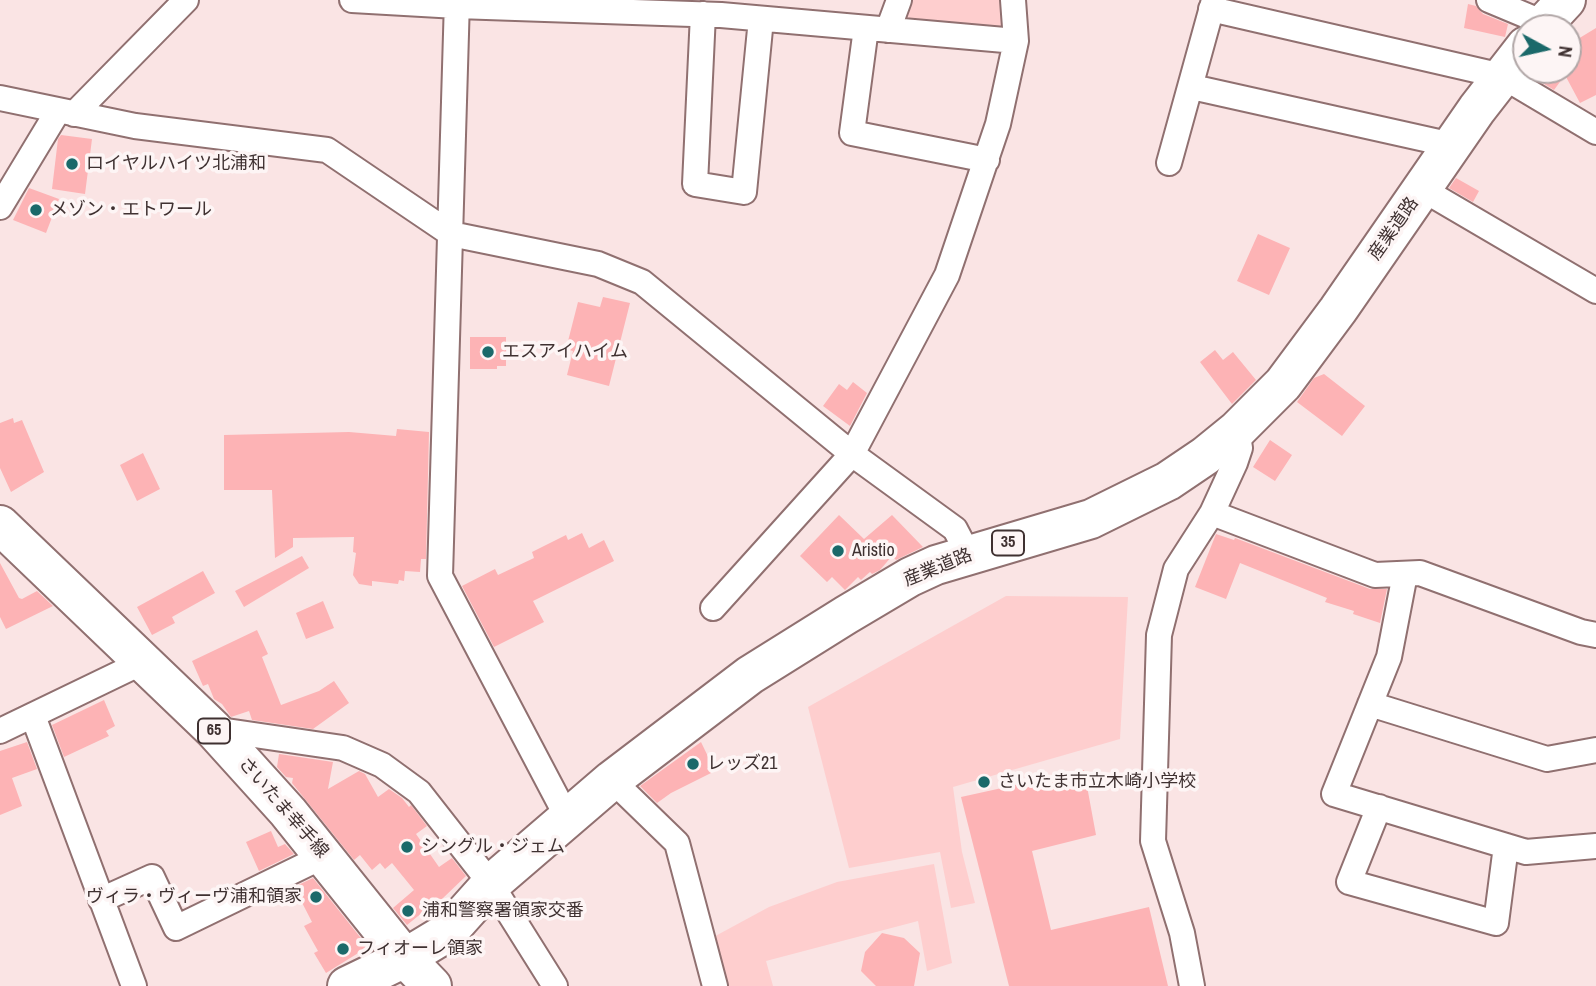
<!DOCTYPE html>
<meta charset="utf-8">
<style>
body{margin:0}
#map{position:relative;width:1596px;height:986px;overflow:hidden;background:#fae4e4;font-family:"Archivo Narrow",sans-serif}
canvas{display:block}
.north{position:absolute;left:1512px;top:14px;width:70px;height:70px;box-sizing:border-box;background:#fdf5f5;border:2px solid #b1a7a7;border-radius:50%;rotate:98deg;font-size:19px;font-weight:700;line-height:28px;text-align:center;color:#3f3131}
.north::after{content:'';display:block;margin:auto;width:24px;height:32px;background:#1b696a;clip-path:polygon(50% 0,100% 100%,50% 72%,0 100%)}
</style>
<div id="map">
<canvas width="1596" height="986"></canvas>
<div class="north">N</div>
</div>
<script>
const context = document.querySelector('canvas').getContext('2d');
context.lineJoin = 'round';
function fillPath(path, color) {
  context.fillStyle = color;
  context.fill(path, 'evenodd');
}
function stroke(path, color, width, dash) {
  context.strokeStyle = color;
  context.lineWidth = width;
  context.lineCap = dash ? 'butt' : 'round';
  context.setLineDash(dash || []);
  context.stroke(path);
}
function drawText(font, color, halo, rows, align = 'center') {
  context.font = font + ' "Archivo Narrow","Noto Sans JP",sans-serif';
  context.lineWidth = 7;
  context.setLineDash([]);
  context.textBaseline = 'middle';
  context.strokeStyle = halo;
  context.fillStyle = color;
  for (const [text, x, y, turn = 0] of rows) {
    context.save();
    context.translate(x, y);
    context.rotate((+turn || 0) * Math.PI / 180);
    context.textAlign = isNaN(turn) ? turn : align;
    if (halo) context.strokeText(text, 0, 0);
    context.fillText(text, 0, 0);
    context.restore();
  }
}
const green = new Path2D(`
 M908 0H1007L1009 27 1000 34 903 22Z
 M1006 596 1128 597 1120 739 953 787 962 852 975 903 951 908 940 852 849 868 808 707Z
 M934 864 952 963 927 971 918 921 766 961 773 986H723L708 940 769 907 837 882Z`);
const building = new Path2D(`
 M1468 4 1476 6 1483 14 1508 24 1505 37 1464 28Z
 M1596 28V95L1580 103 1565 75 1554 90 1531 76 1535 70H1568V45Z
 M61 135 92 139 85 194 52 189 58 139Z
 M1456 178 1479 191 1473 202 1449 188Z
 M29 188 59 199 46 233 13 220Z
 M1258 234 1290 248 1269 295 1237 281Z
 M603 297 630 303 609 386 567 375 573 351 566 349 578 302 600 307Z
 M470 337H506V366H497V369H470Z
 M1215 350 1223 360 1233 352 1256 380 1232 404 1200 362Z
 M1324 374 1365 406 1342 436 1297 402 1314 378Z
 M853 382 867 393 850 426 823 406 839 384 847 390Z
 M13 418 14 423 22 420 44 472 11 492 0 468V423Z
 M397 429 429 432 426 559H421L420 572 405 571 404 581 399 580 398 584 372 581V586L359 584 353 575 356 553 353 552 354 537 293 538V547L275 558 272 490H224V435L349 432 396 436Z
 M1270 440 1292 455 1275 481 1253 467Z
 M143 453 160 489 137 501 120 465Z
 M839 515 864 539 892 515 923 547 896 560 892 556 880 570 872 574 870 572 861 580 858 577 845 590 832 577 827 582 800 556Z
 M582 533 589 548 604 540 614 561 533 601 544 622 494 647 462 586 495 569 498 575 534 558 532 552 566 535 568 540Z
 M1216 534 1234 540 1235 538 1370 589H1387L1380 623 1353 614 1354 611 1325 602 1327 598 1240 563 1226 599 1195 587Z
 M302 556 309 568 244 607 235 591Z
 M0 563 19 598 22 599 37 591 53 606 6 629 0 617Z
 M203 571 215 593 172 617 175 623 152 635 137 607Z
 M323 601 334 628 306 639 296 613Z
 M257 630 268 654 262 657 281 705 319 691 334 681 349 703 313 729 252 720 249 711 231 717 222 704 214 699 208 684 203 686 192 661Z
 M104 700 115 726 106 731 109 736 64 757 52 725Z
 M27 742 37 769 12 778 22 806 0 815V751Z
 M701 742 715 771 671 793 657 803 640 786Z
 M279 754 333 762 328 789 359 771 365 774 378 797 389 789 402 798 409 807 411 805 427 826 416 834 439 867 452 858 466 876 442 899 445 903 435 914 433 915 428 908 407 925 393 908 414 890 392 863 385 869 380 863 372 870 360 855 354 860 292 783 293 778 286 777 277 767Z
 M1084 770 1096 835 1032 851 1051 930 1149 907 1168 986H1009L961 797Z
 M271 831 278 847 285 844 294 854 259 871 246 842Z
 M313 878 368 947 326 973 314 953 318 951 304 926 312 922 294 887Z
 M882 933 904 938 920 953 914 986H876L861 971 865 952Z`);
const street = new Path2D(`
 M352 0 457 6 721 15 1016 41
 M457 0 440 576 567 817
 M1489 0 1544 23
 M1211 9 1502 76 1596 132
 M703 14 695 184 744 192 761 19
 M866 28 852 133 987 160
 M888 30 899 0
 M1192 87 1452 145
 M0 98 135 126 327 150 451 234 598 264 642 282 852 454 955 529 968 554
 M74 114 186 0
 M1169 163 1214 0
 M1422 189 1596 291
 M0 207 58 111
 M1212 513 1375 575 1420 573 1581 632 1596 635
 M1405 574 1389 657 1334 794 1526 852 1596 846
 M713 608 852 454 947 275 998 124 1016 41 1013 0
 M1370 704 1547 759 1596 750
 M33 716 134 986
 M213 729 343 748 382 765 419 792 491 884 555 986
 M0 731 143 662
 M612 780 677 843 715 986
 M1379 807 1349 882 1496 923 1506 846
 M101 900 152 877 176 928 324 856
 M1192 986 1182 933 1153 841 1159 635 1176 569 1212 513 1235 463 1240 448 1237 430`);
const primary = new Path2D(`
 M1540 28 1566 0
 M0 525 213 729 288 812 405 958 432 986
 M347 986 405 958 448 932 491 884 612 780 750 675 846 615 910 577 936 565 1091 519 1168 481 1205 456 1237 430 1283 384 1338 310 1477 109 1526 46`);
const markers = [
 [72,164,7,"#1b696a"],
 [36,210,7,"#1b696a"],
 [488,352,7,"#1b696a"],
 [838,551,7,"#1b696a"],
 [693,764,7,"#1b696a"],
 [984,782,7,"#1b696a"],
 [407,847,7,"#1b696a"],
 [316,897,7,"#1b696a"],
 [408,911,7,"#1b696a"],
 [343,949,7,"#1b696a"]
];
const shields = [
 [1008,543,32],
 [214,731,32]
];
const shieldNames = [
 ["35",1008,543],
 ["65",214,731]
];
const poiNames = [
 ["ロイヤルハイツ北浦和",86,164],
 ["メゾン・エトワール",50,210],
 ["エスアイハイム",502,352],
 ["Aristio",852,551],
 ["レッズ21",707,764],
 ["さいたま市立木崎小学校",998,782],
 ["シングル・ジェム",421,847],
 ["ヴィラ・ヴィーヴ浦和領家",302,897,"right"],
 ["浦和警察署領家交番",422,911],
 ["フィオーレ領家",357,949]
];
const streetNames = [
 ["産業道路",1394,229,-55],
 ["産業道路",938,568,-22],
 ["さいたま幸手線",283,808,49]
];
fillPath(green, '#fecece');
fillPath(building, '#fdb3b5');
stroke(street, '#907070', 28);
stroke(primary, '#907070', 42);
stroke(street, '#fff', 24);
stroke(primary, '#fff', 38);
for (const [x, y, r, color] of markers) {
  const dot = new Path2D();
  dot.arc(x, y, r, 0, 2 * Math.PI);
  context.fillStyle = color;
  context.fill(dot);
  stroke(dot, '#fdf5f5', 2.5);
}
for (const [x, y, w] of shields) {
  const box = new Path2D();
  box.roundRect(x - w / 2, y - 12.5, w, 25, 5);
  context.fillStyle = '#fdf5f5';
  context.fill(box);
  stroke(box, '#3f3131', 2);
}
drawText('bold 16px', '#3f3131', null, shieldNames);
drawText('18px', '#3f3131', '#fdf5f5', poiNames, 'left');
drawText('18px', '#3f3131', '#fdf5f5', streetNames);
</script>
